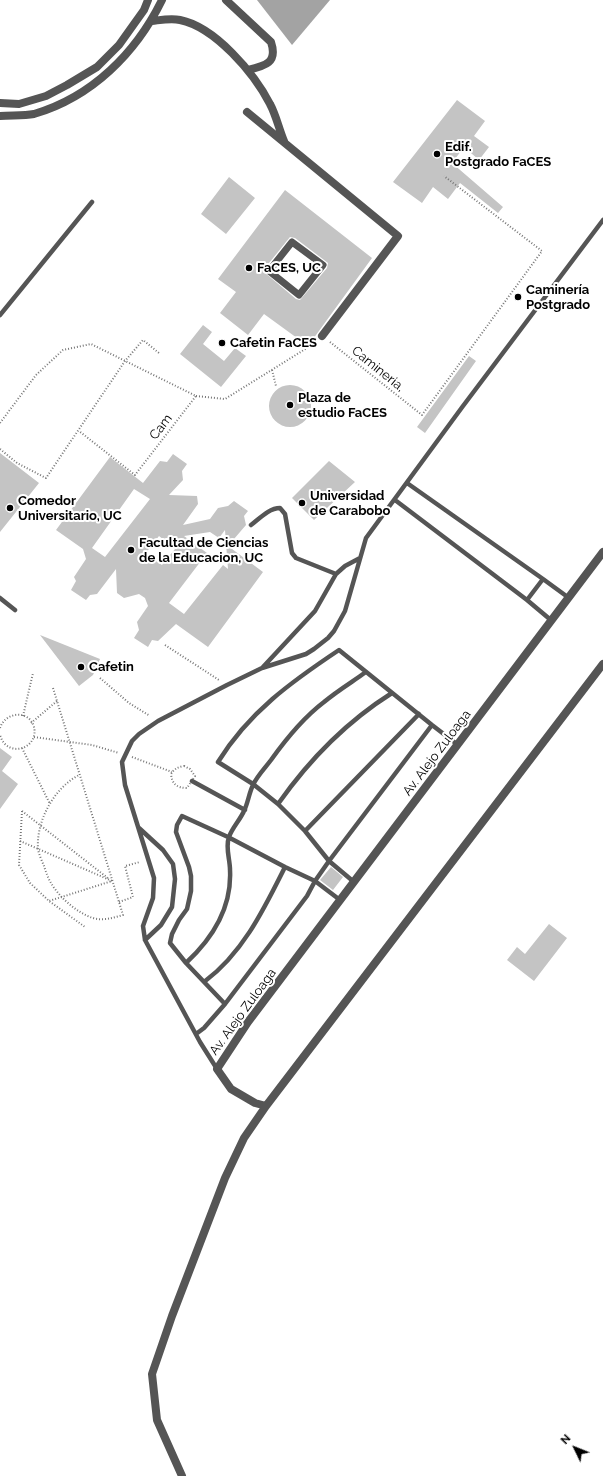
<!DOCTYPE html>
<meta charset="utf-8">
<style>
body{margin:0}
#map{position:relative;width:603px;height:1476px;overflow:hidden;background:#fff;font-family:Raleway,sans-serif}
canvas{display:block}
.north{position:absolute;left:555px;top:1428px;width:40px;height:40px;-webkit-text-stroke:3px #fff;paint-order:stroke;rotate:313deg;font-size:11px;font-weight:700;line-height:16px;text-align:center;color:#000}
.north::after{content:'';display:block;margin:auto;width:14px;height:18px;background:#000;clip-path:polygon(50% 0,100% 100%,50% 72%,0 100%)}
</style>
<div id="map">
<canvas width="603" height="1476"></canvas>
<div class="north">N</div>
</div>
<script>
const context = document.querySelector('canvas').getContext('2d');
context.lineJoin = 'round';
function fillPath(path, color) {
  context.fillStyle = color;
  context.fill(path, 'evenodd');
}
function stroke(path, color, width, dash) {
  context.strokeStyle = color;
  context.lineWidth = width;
  context.lineCap = dash ? 'butt' : 'round';
  context.setLineDash(dash || []);
  context.stroke(path);
}
function drawText(font, color, halo, rows, align = 'center') {
  context.font = font + ' Raleway,sans-serif';
  context.lineWidth = 4;
  context.setLineDash([]);
  context.textBaseline = 'middle';
  context.strokeStyle = halo;
  context.fillStyle = color;
  for (const [text, x, y, turn = 0] of rows) {
    context.save();
    context.translate(x, y);
    context.rotate((+turn || 0) * Math.PI / 180);
    context.textAlign = isNaN(turn) ? turn : align;
    if (halo) context.strokeText(text, 0, 0);
    context.fillText(text, 0, 0);
    context.restore();
  }
}
const water = new Path2D(`
 M257 0H330L292 45Z`);
const building = new Path2D(`
 M457 100 485 121 474 136 489 147 479 160 464 147 452 163 503 207 498 213 460 183 448 199 433 187 422 203 393 182Z
 M229 177 255 198 226 234 201 214Z
 M285 190 372 258 308 346 264 314 248 335 220 313 236 292 218 279ZM290 237 295 238 328 263 327 268 300 300 296 299 264 272 265 268Z
 M203 325 212 332 203 344 224 361 235 348 246 356 221 387 180 354Z
 M469 356 476 361 425 433 417 427Z
 M269 406a21 21 0 1 1 42 0a21 21 0 1 1-42 0Z
 M0 453 39 483 0 532Z
 M173 454 187 464 182 471 183 480 169 495 197 496 198 504 183 525 210 519 218 508 228 506 234 501 248 511 244 516 246 525 228 546 263 572 208 647 176 624 158 641 152 640 148 647 134 638 139 630 137 622 148 606 145 598 139 594 124 598 117 593 116 569 97 594 90 595 86 600 71 590 76 581 74 577 86 559 83 549 56 530 110 457 143 483 160 461 167 462ZM134 489 150 499 105 557 92 548ZM225 530 228 569 223 565 184 614 169 603 207 553 184 536 210 532 219 538ZM159 536 175 549 162 565 145 554Z
 M329 461 355 482 314 520 292 498Z
 M40 635 100 659 93 675 79 686Z
 M0 748 12 757 2 771 18 784 0 809Z
 M331 867 343 877 333 890 320 880Z
 M549 924 567 938 534 981 507 960 517 947 525 954Z`);
const path = new Path2D(`
 M330 342 422 415 542 251 444 176
 M272 370 276 386
 M196 396 225 399 315 343
 M0 423 36 375 63 350 91 344 196 396 135 475 79 431
 M0 449 17 463 46 478 125 361 143 340 159 353
 M165 645 219 680
 M100 678 129 703 150 716
 M53 688 123 915C113 918 103 921 93 918 77 913 59 897 51 883 48 878 46 872 44 866 42 861 39 855 38 849 36 821 54 788 79 775
 M23 716 33 673
 M31 723 57 701
 M0 728C5 712 29 709 34 727 39 749 7 759 0 735
 M34 737 92 745 119 753
 M22 748 50 804
 M132 757 172 772
 M184 766 190 769 195 776 187 788C177 788 172 784 171 774 174 769 178 767 184 766Z
 M22 811 19 865 30 883 49 901 85 927
 M22 811 109 879
 M20 841 112 881 49 901
 M119 902 133 897 125 866 140 862`);
const service = new Path2D(`
 M0 315 92 202
 M395 500 527 600 543 579 407 483
 M251 525C259 519 269 508 280 508L285 514 292 553 296 558 336 574
 M543 579 569 598
 M0 598 15 610
 M527 600 552 621
 M263 667 315 611 336 574 345 566 360 558
 M192 781 245 810
 M278 804C309 760 346 722 392 693
 M139 828 163 850 173 864 175 879 172 907 161 925 145 940
 M305 831 419 714
 M354 882 329 861 305 831 278 804 253 784 218 762C249 712 291 682 339 650L432 725 458 745
 M186 963C213 938 232 908 230 870 230 859 225 847 229 837 232 828 240 820 244 811 248 803 249 793 253 785 257 776 265 768 271 760 286 739 303 718 324 702 337 691 352 682 366 672
 M204 982C243 953 264 909 285 867
 M225 1004 186 963 170 943 172 934 179 920 187 909 191 891V876L189 867 176 832 177 825 182 816 228 837 285 867 315 881 340 900
 M196 1034 204 1028 225 1004 307 896 315 881 329 861 432 725
 M217 1069 200 1042 145 940 143 926 153 898 154 878 125 785 122 762 132 741 139 734 158 721 227 685 262 668 306 654 314 649 328 638 334 631 345 611 366 538 463 406 603 220`);
const pedestrian = new Path2D(`
 M292 242 323 265 299 295 269 271Z`);
const minor = new Path2D(`
 M226 0 271 42C278 63 265 66 248 70
 M152 21C161 20 171 18 180 20 215 27 254 73 270 104 276 115 279 129 284 141
 M0 103 19 104 46 96 67 85 97 67 119 45 144 10 148 0
 M247 112 398 236 322 336
 M0 116C11 115 23 116 34 114 92 97 136 53 162 0
 M266 1106 255 1103 231 1089 217 1069 248 1022 603 552
 M182 1476 157 1420 152 1374 172 1316 225 1178 244 1138 266 1106 603 664`);
const markers = [
 [437,154,4,"#000"],
 [249,268,4,"#000"],
 [518,297,4,"#000"],
 [222,343,4,"#000"],
 [290,405,4,"#000"],
 [302,503,4,"#000"],
 [10,508,4,"#000"],
 [131,550,4,"#000"],
 [81,667,4,"#000"]
];
const poiNames = [
 ["Edif.",445,147],
 ["Postgrado FaCES",445,162],
 ["FaCES, UC",257,268],
 ["Caminería",526,290],
 ["Postgrado",526,305],
 ["Cafetin FaCES",230,343],
 ["Plaza de",298,398],
 ["estudio FaCES",298,413],
 ["Universidad",310,496],
 ["de Carabobo",310,511],
 ["Comedor",18,501],
 ["Universitario, UC",18,516],
 ["Facultad de Ciencias",139,543],
 ["de la Educacion, UC",139,558],
 ["Cafetin",89,667]
];
const streetNames = [
 ["Camineria,",378,369,39],
 ["Cam",161,427,-52],
 ["Av. Alejo Zuloaga",437,753,-53],
 ["Av. Alejo Zuloaga",243,1012,-54]
];
fillPath(water, '#a3a3a3');
fillPath(building, '#c4c4c4');
stroke(path, '#777', 2, [1, 2]);
stroke(service, '#555', 4.5);
stroke(pedestrian, '#555', 7);
stroke(minor, '#555', 8);
for (const [x, y, r, color] of markers) {
  const dot = new Path2D();
  dot.arc(x, y, r, 0, 2 * Math.PI);
  context.fillStyle = color;
  context.fill(dot);
  stroke(dot, '#fff', 1.5);
}
drawText('bold 13px', '#000', '#fff', poiNames, 'left');
drawText('13px', '#000', '#fff', streetNames);
</script>
